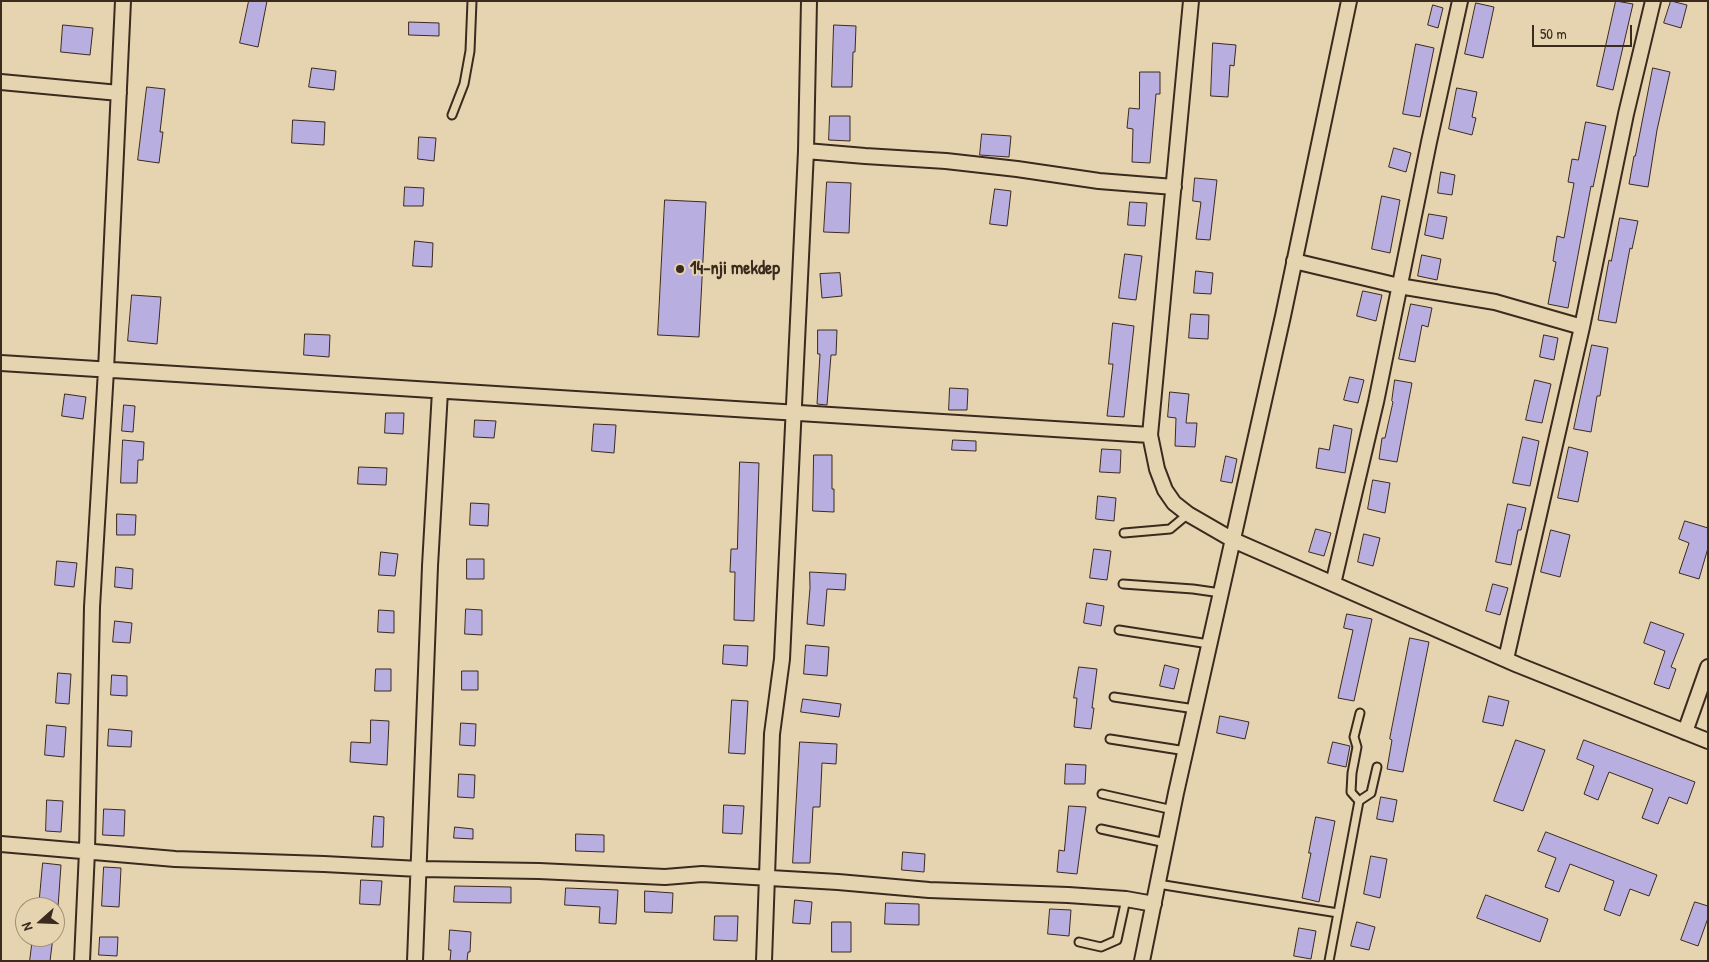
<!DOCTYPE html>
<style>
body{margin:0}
#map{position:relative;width:1709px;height:962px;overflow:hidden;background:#e6d4b1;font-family:"Patrick Hand",sans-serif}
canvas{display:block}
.frame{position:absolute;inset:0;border:2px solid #3b2a1e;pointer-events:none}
.north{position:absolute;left:15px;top:897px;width:50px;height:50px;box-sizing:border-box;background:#e6d4b1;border:1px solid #a29076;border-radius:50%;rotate:250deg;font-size:14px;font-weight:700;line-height:20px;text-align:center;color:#3b2a1e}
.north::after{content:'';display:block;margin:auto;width:18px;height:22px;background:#3b2a1e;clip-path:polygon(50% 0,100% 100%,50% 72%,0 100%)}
.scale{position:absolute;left:1532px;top:25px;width:100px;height:22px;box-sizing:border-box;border:2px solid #3b2a1e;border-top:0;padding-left:6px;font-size:15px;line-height:18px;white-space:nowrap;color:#3b2a1e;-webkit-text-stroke:4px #e6d4b1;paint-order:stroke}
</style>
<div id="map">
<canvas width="1709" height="962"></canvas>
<div class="frame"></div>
<div class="north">N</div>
<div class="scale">50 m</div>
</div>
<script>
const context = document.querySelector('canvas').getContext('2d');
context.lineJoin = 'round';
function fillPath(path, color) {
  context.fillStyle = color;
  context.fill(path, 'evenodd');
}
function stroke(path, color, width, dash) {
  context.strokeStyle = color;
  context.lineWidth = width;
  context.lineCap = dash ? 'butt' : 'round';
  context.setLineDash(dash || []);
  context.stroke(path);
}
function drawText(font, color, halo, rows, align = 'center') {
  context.font = font + ' "Patrick Hand",sans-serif';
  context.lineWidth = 4;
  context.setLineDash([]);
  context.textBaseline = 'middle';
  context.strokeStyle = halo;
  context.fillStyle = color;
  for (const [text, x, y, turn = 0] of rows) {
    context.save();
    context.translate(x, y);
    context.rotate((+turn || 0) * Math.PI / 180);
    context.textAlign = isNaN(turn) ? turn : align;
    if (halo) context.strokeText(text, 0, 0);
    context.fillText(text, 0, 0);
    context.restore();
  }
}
const building = new Path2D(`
 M249 1H267L258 47 240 43Z
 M1616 1 1633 4 1613 90 1597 86Z
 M1671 1 1687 5 1681 28 1664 23Z
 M1476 3 1494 7 1483 58 1465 54Z
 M1433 5 1443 8 1438 28 1428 25Z
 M409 22 439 23V36L409 35Z
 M63 25 93 28 90 55 61 52Z
 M834 25 856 26 855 52H853L852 87H832Z
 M1213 43 1236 45 1234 66 1230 65 1228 97 1211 96Z
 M1416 44 1434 48 1420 117 1403 114Z
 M312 68 336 71 334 90 309 87Z
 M1653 68 1670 72 1657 130 1648 187 1629 184 1634 156H1635Z
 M1140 72H1160V94H1156L1150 163 1132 162 1133 129 1127 128 1129 108 1139 109Z
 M147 87 165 89 160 132H163L159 163 138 160Z
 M1457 88 1477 92 1472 117 1476 118 1472 135 1449 129Z
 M830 116H850V141L829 140Z
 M293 120 325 122 324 145 292 143Z
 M1586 122 1606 126 1593 187 1591 186 1568 308 1548 304 1556 262 1553 261 1557 236 1564 238 1574 183 1568 182 1572 159 1578 160Z
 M982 134 1011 136 1009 157 980 155Z
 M419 137 436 138 434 161 418 159Z
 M1394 148 1411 153 1406 172 1389 167Z
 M1441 172 1455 175 1452 195 1438 193Z
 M1195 178 1217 180 1210 240 1196 239 1201 202 1193 201Z
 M827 182 851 183 849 233 824 232Z
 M405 187 424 188 423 206H404Z
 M995 189 1011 191 1007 226 990 224Z
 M1382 196 1400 200 1390 253 1372 249Z
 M665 200 706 202 699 337 658 335Z
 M1130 202 1147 203 1145 226 1128 225Z
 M1429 214 1447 217 1443 239 1425 235Z
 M1620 218 1638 221 1632 249 1630 248 1616 323 1598 320 1609 260 1611 261Z
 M415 241 433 243 432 267 413 266Z
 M1125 254 1142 256 1136 300 1119 298Z
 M1422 255 1441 259 1437 280 1418 276Z
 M1196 271 1213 273 1211 294 1194 293Z
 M840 273 842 296 822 298 820 274Z
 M1363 291 1382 295 1376 321 1357 316Z
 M132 295 161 297 157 344 128 341Z
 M1411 304 1432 308 1428 327 1422 325 1415 362 1399 359Z
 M1191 314 1209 315 1208 339 1189 338Z
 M1113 323 1134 326 1124 417 1107 416 1113 364H1109Z
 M818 330H837L836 355H831L827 405 817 404 820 354H818Z
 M305 334 330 335 329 357 304 355Z
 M1544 335 1558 338 1554 360 1540 357Z
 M1592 345 1608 348 1600 396H1597L1591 432 1574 429Z
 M1350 377 1364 380 1358 403 1344 400Z
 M1395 380 1412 383 1397 462 1379 459 1382 438H1385L1393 402 1392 401Z
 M1535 380 1551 384 1542 423 1526 420Z
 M950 388 968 389 967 410H949Z
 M1170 392 1189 394 1186 423H1197L1195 447 1175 446 1176 418 1168 417Z
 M65 394 86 397 83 419 62 416Z
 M124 405 135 406 133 432 122 431Z
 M386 413H404L403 434 385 433Z
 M475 420 496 421 494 438 474 437Z
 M594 424 616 425 614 453 592 451Z
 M1334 425 1352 429 1345 473 1316 468 1319 448 1329 450Z
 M1523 437 1539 441 1530 486 1513 483Z
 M123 440 144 442 143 460H138L137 483H121Z
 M953 440 976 441V451L952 450Z
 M1569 447 1588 452 1578 502 1558 498Z
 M1102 449 1121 450 1120 473 1100 472Z
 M814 455H832V489H834V512L813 511Z
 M1226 456 1237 459 1232 483 1221 481Z
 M740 462 759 463 754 621 734 620 735 572H730L731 549H737Z
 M359 467 387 468 386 485 358 484Z
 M1373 480 1390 483 1385 513 1368 509Z
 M1098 496 1116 498 1114 521 1096 519Z
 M471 503 489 504 488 526 470 525Z
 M1508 504 1526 508 1521 530H1518L1511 565 1496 562Z
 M117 514 136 515 135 535H117Z
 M1685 521 1708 528V548L1699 579 1679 573 1689 543 1679 539Z
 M1316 529 1331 533 1324 556 1309 552Z
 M1551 530 1570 535 1560 577 1541 572Z
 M1364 534 1380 538 1373 566 1358 562Z
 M1094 549 1111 551 1107 580 1090 578Z
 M381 552 398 554 395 576 379 575Z
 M467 559H484V579H467Z
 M57 561 77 563 74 587 55 585Z
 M116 567 133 569 132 589 115 587Z
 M810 572 846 574 845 590 827 589 824 626 807 624 810 588Z
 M1493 584 1508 588 1500 615 1486 611Z
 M1087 603 1104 606 1101 626 1084 623Z
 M466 609 482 610V635L465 634Z
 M379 610 394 611V633L378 632Z
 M1347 614 1372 619 1354 701 1338 698 1353 630 1344 628Z
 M115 621 132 623 130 643 113 642Z
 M1651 622 1684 634 1671 667 1676 669 1669 689 1654 684 1665 651 1644 643Z
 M1410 638 1429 642 1403 772 1387 769 1392 740 1390 739Z
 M724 645 748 646 747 666 723 664Z
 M806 645 829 647 827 676 804 674Z
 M1165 665 1179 669 1174 689 1160 686Z
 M1079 667 1097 669 1092 708H1094L1091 729 1074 727 1077 698H1074Z
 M376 669H391V691H375Z
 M462 671H478V690H462Z
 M58 673 71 674 69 704 56 703Z
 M112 675 127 676V696L111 695Z
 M1489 696 1509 701 1503 726 1483 722Z
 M803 699 841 704 839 717 801 712Z
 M732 700 748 701 745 754 729 753Z
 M1220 716 1249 722 1245 739 1217 733Z
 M371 720 389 721 387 765 350 762 351 742 370 743Z
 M461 723 476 724 475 746 460 745Z
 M47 725 66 727 64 757 45 755Z
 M109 729 132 731 131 747 108 746Z
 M1516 740 1545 750 1523 811 1494 801Z
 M1584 740 1695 782 1687 804 1669 797 1658 824 1642 818 1653 789 1609 772 1598 800 1584 794 1594 766 1577 759Z
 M800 742 837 744 836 764 822 763 820 807H813L810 863H793Z
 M1333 742 1350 746 1346 767 1328 763Z
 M1066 764 1086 765 1085 784H1065Z
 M459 774 475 775 474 798 458 797Z
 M1381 797 1397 800 1393 822 1377 819Z
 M47 800 63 801 61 832 46 831Z
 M724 805 744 806 742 834 723 833Z
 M1069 806 1086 807 1077 874 1057 872 1059 850 1064 851Z
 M104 809 125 810 124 836 103 835Z
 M374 816 384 817 383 847H372Z
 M1316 817 1335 821 1319 902 1302 898 1311 853H1309Z
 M455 827 473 829V839L454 838Z
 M1546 832 1657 875 1649 896 1630 889 1620 916 1604 910 1614 881 1570 864 1559 892 1545 887 1556 858 1538 851Z
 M576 834 604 835V852L576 851Z
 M903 852 925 854 924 872 902 870Z
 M1371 856 1387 859 1380 898 1364 894Z
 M43 863 61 865 58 907H39Z
 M104 867 121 868 119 907 102 906Z
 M361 880 382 881 380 905 360 904Z
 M455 886 511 887V903L454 902Z
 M566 888 618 890 616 924 599 923 600 907 565 905Z
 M645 891 673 893 672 913 645 912Z
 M1486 895 1548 919 1540 942 1477 918Z
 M795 900 812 902 810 924 793 923Z
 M1695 902 1708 906V918L1698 946 1681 940Z
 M886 903 919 904V925L885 924Z
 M1050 909 1071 910 1069 936 1048 934Z
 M715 916H738L737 941 714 940Z
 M832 922H851V952H832Z
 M1357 922 1375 927 1369 950 1351 946Z
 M1299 928 1316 931 1311 959 1294 956Z
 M450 930 471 932 470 952H468L467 961H450L451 950H449Z
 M33 937H53L50 961H30Z
 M100 937H118L117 956 99 955Z`);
const lane = new Path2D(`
 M452 115 464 84 470 51 472 1
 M1124 533 1170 529 1188 514
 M1123 584 1193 589 1221 593
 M1119 630 1209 644
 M1114 697 1195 709
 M1110 739 1186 751
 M1102 794 1173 810
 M1359 801 1351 792 1352 773 1357 747 1354 737 1360 713
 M1101 829 1166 843
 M1158 884 1338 913
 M1079 942 1101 947 1117 940 1126 899
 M1329 961 1359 801 1371 793 1377 767`);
const street = new Path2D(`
 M1191 1 1150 435 1157 469 1165 490 1174 503 1188 514 1233 540 1518 665 1708 741
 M1 82 119 93
 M806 151 865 156 946 161 1017 169 1099 181 1174 187
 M1294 261 1399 286 1495 302 1582 327
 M1 363 1150 435
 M1333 584 1376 402 1429 142 1460 1
 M1506 659 1582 327 1626 114 1653 1
 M1685 732 1708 667
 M1 844 175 859 324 864 419 869 539 871 665 877 702 874 838 882 929 890 1068 895 1126 899 1154 904
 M82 961 87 851 92 607 106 370 123 1
 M415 961 430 566 440 391
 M764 961 772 734 782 659 806 151 809 1
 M1142 961 1176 793 1283 316 1349 1`);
const markers = [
 [680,269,5,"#3b2a1e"]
];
const poiNames = [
 ["14-nji mekdep",690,269]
];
fillPath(building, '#b8aedf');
stroke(building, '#3b2a1e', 1);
stroke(lane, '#3b2a1e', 11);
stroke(street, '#3b2a1e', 18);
stroke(lane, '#e6d4b1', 7);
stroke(street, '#e6d4b1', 14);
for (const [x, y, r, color] of markers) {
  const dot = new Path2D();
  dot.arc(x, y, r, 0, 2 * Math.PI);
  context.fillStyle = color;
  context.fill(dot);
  stroke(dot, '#e6d4b1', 2);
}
drawText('bold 18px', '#3b2a1e', '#e6d4b1', poiNames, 'left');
</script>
